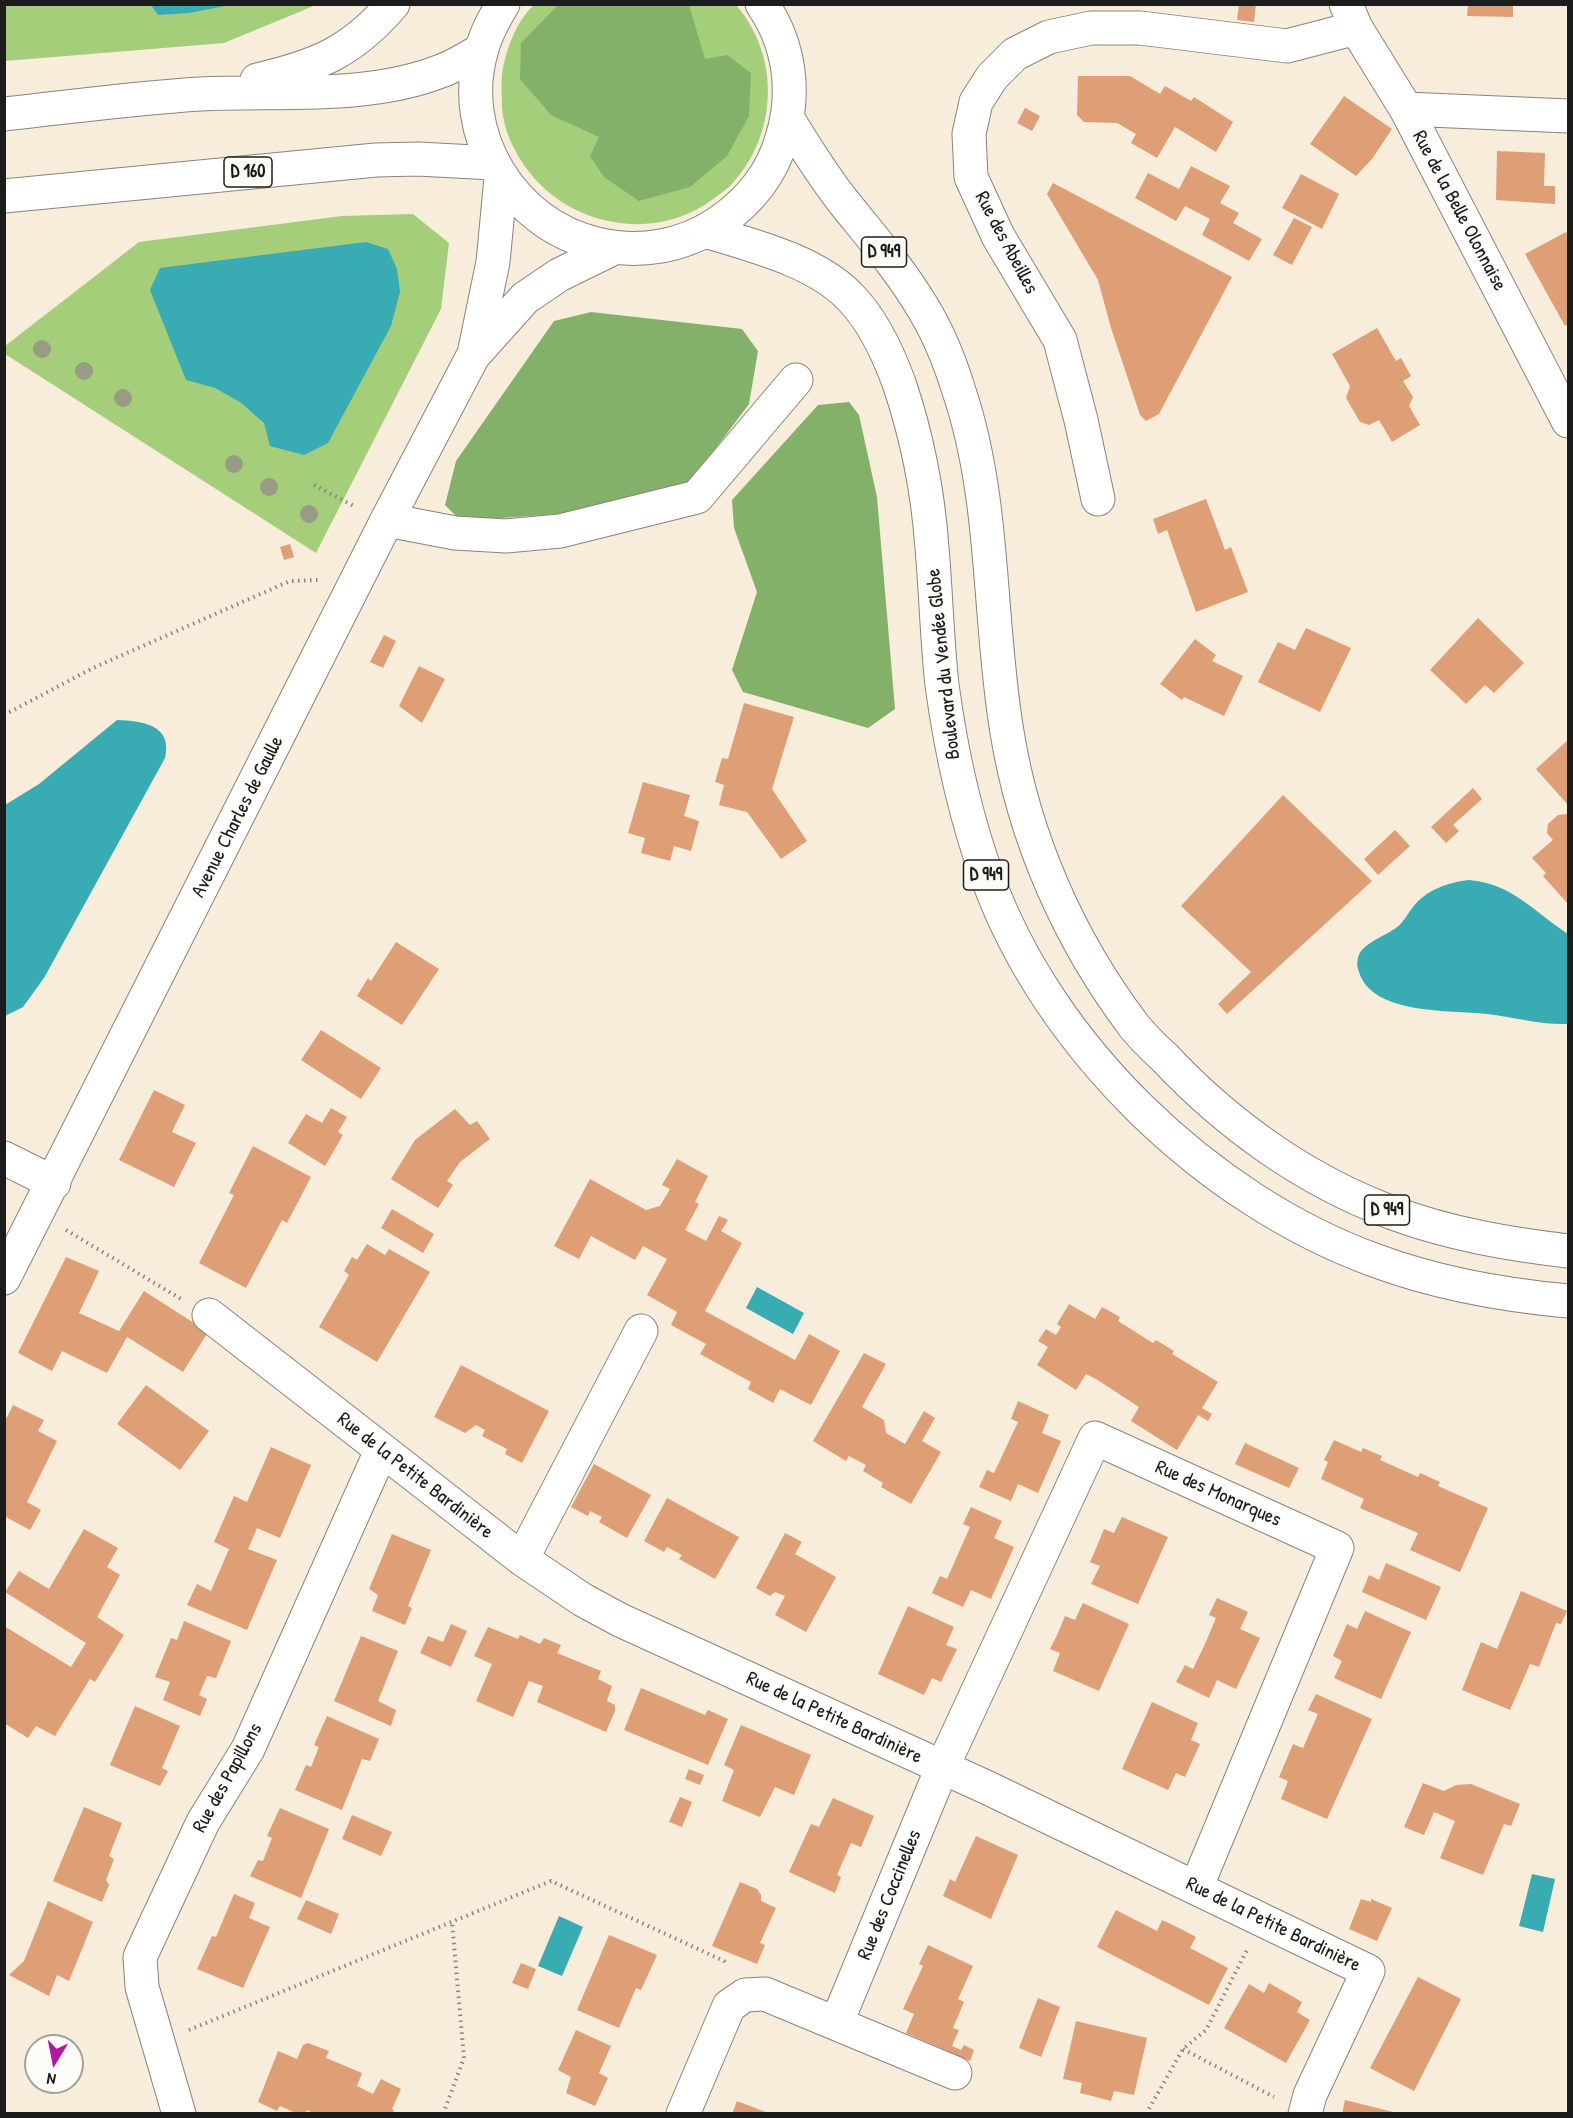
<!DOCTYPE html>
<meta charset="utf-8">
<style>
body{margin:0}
#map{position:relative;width:1573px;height:2118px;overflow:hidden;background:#f8ecdb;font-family:"Patrick Hand",sans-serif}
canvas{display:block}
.frame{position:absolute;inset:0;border:6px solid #1c1c1c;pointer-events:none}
.north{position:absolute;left:24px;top:2034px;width:60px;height:60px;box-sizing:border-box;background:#fdfcf7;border:2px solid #a3a29f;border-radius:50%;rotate:190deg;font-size:16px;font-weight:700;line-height:24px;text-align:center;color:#1c1c1c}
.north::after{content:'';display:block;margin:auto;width:21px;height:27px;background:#b5179e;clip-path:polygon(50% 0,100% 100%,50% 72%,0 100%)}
</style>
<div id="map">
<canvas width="1573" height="2118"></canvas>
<div class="frame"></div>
<div class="north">N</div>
</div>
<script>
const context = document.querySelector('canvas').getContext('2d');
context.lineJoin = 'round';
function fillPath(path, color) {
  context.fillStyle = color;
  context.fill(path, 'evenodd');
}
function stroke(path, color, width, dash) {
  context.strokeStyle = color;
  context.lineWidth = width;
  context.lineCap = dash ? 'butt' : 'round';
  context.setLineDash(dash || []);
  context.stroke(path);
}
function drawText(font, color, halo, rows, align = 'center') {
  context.font = font + ' "Patrick Hand",sans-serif';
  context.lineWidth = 4.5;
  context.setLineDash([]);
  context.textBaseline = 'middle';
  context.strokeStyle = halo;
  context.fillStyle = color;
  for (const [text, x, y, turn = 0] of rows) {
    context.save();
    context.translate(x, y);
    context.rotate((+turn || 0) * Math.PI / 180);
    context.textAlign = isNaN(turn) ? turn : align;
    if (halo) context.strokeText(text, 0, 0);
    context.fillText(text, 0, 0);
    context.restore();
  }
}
const green = new Path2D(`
 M5 5H316L224 43 5 61Z
 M534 5H736C781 57 778 136 730 186 725 191 718 195 712 200 661 237 591 230 545 189 523 169 503 136 502 106 502 96 501 84 502 74 506 50 516 21 534 5Z
 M413 214 449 243 441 309 316 553 5 354V346L139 242 342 216Z`);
const forest = new Path2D(`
 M558 5H689L705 59 727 55 751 73 749 116 727 156 690 187 639 201 604 177 590 156 599 137 551 115 520 79 521 43Z
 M591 312 742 329 758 351 749 404 688 485 572 513 461 521 445 505 456 461 554 321Z
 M849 402 859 415 877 497 895 709 868 728 743 692 732 670 757 592 734 528 732 500 818 405Z`);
const water = new Path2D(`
 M151 5H230L189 13 158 15Z
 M366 242 388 249 397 269 400 292 391 326 328 443 304 455 270 446 264 423 240 402 215 388 186 380 150 290 160 268Z
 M117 720C143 721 173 725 165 758L44 978 23 1007 5 1016V805L39 784Z
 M1469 880C1513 884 1534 912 1568 934V1024C1540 1025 1514 1017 1487 1014 1451 1010 1372 1015 1359 972 1356 965 1357 957 1361 951 1369 941 1386 935 1396 928 1404 922 1407 914 1413 907 1426 890 1449 882 1469 880Z
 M757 1287 804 1313 793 1334 746 1308Z
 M1532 1874 1555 1879 1543 1932 1519 1926Z
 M559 1916 583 1927 562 1976 538 1966Z`);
const building = new Path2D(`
 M1239 4H1256L1254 22 1237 20Z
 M1468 4H1513V17L1467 16Z
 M1078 76H1130L1160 94 1165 86 1191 101 1194 97 1233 122 1216 152 1175 127 1157 158 1131 143 1136 134 1117 123 1084 122 1077 115Z
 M1344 96 1392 129 1372 159 1356 176 1310 144Z
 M1025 108 1040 116 1032 131 1017 123Z
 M1497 151 1545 153 1544 186H1555V204L1496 200Z
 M1191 166 1230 186 1220 203 1239 213 1233 223 1262 239 1249 261 1202 235 1210 219 1185 206 1176 221 1135 198 1148 173 1179 189Z
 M1301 174 1339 194 1322 229 1282 208Z
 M1053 183 1232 277 1159 414 1146 421 1140 415 1111 328 1098 280 1047 194Z
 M1294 218 1312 227 1292 265 1273 255Z
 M1566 232 1568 236V324L1565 326 1525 254Z
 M1377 328 1396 361 1401 358 1411 376 1403 381 1413 397 1409 406 1420 425 1392 442 1379 420 1369 425 1360 422 1346 398 1350 386 1332 354Z
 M1206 499 1225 550 1231 547 1248 592 1196 612 1167 530 1158 534 1153 519Z
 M290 544 294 557 284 560 280 547Z
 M1478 618 1524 663 1494 693 1485 685 1466 704 1430 670Z
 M1306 628 1351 648 1320 712 1258 682 1278 642 1295 650Z
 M384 635 396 641 383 668 370 662Z
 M1195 639 1216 655 1212 661 1243 676 1224 716 1184 697 1182 700 1160 684Z
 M419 666 445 679 422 723 399 706Z
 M744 703 794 717 772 789 807 841 781 859 747 812 719 805 724 785 715 782 722 758 728 759Z
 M1568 740V805L1536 769Z
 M643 782 690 795 684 816 699 821 691 851 674 846 670 861 641 853 645 838 628 833Z
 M1473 788 1482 799 1453 825 1459 831 1446 843 1431 827Z
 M1283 795 1372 881 1227 1014 1218 1004 1251 972 1181 906Z
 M1568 814V904L1543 876 1546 873 1532 858 1553 840 1547 833 1548 824 1558 815Z
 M1395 830 1410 846 1378 875 1364 859Z
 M396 942 439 969 402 1025 357 996 368 978 371 981Z
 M321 1030 381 1068 361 1099 301 1060Z
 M154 1090 185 1105 172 1132 196 1143 174 1187 119 1160Z
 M331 1108 347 1117 338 1132 343 1135 325 1166 288 1143 306 1114 322 1123Z
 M455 1109 470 1125 477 1121 490 1139 460 1162 447 1181 453 1185 438 1208 391 1179 415 1140Z
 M253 1146 311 1177 287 1223 282 1220 246 1288 199 1263 234 1195 229 1193Z
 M677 1159 708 1176 695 1202 699 1204 685 1230 706 1241 719 1216 728 1220 721 1231 742 1243 705 1311 795 1360 809 1334 840 1351 811 1405 780 1389 773 1403 748 1389 751 1382 700 1354 706 1344 671 1325 677 1312 647 1295 667 1259 643 1246 635 1260 591 1236 579 1259 554 1246 590 1179 646 1210 660 1206 670 1189 662 1185Z
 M392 1209 434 1234 423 1253 381 1228Z
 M367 1244 385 1255 389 1249 430 1272 377 1362 319 1327 349 1275 344 1271 352 1257 357 1260Z
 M66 1257 99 1271 79 1313 119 1331 144 1291 208 1332 183 1372 127 1337 107 1373 62 1351 52 1371 18 1353Z
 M1069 1304 1095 1319 1102 1307 1120 1317 1118 1321 1153 1343 1156 1340 1174 1351 1172 1354 1218 1382 1202 1408 1212 1414 1208 1421 1198 1415 1177 1450 1131 1421 1139 1407 1096 1379 1086 1374 1076 1390 1037 1365 1048 1347 1038 1341 1046 1329 1056 1335 1061 1327 1057 1324Z
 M864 1353 886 1364 862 1407 884 1420 886 1433 905 1444 924 1411 935 1418 922 1441 941 1452 911 1504 881 1487 883 1483 863 1471 866 1465 849 1456 846 1461 813 1441Z
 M461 1365 549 1411 522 1463 505 1454 507 1449 482 1436 485 1430 476 1425 465 1433 434 1417Z
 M146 1385 209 1431 180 1470 117 1424Z
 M1018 1401 1049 1415 1042 1433 1061 1441 1038 1493 1018 1484 1011 1501 979 1487 987 1470 994 1473 1018 1422 1011 1419Z
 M13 1405 44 1420 38 1431 57 1441 27 1502 41 1510 30 1530 4 1516V1423Z
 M1334 1440 1361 1452 1363 1448 1382 1456 1380 1460 1418 1477 1420 1473 1440 1482 1438 1486 1488 1508 1460 1572 1410 1550 1418 1533 1360 1508 1364 1499 1321 1479 1328 1462 1324 1460Z
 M1245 1443 1299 1468 1289 1488 1235 1464Z
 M271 1447 311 1465 280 1538 257 1528 248 1549 277 1560 247 1630 187 1605 197 1584 211 1591 229 1549 214 1542 234 1496 247 1502Z
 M594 1464 651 1495 627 1538 599 1522 602 1517 590 1511 588 1516 571 1507Z
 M667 1498 739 1537 715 1579 679 1559 682 1555 667 1547 664 1552 644 1541Z
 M971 1507 1002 1521 994 1538 1014 1547 991 1599 971 1590 963 1607 932 1593 940 1576 947 1579 958 1554 970 1527 963 1524Z
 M1122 1517 1168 1537 1138 1604 1091 1584 1100 1566 1090 1562 1097 1546 1104 1529 1114 1533Z
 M84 1529 118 1548 107 1567 120 1575 97 1617 124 1635 95 1682 90 1679 55 1736 36 1726 28 1738 4 1723V1626L71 1667 86 1643 5 1592 19 1571 49 1589Z
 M785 1533 802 1542 795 1554 836 1577 806 1632 775 1615 785 1596 775 1592 770 1596 756 1588Z
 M392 1534 431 1550 408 1606 412 1608 405 1625 372 1611 378 1595 369 1589Z
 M1386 1563 1441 1587 1426 1620 1362 1592 1369 1575 1379 1580Z
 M1521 1591 1567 1611 1561 1624 1556 1623 1539 1667 1530 1664 1510 1710 1462 1690 1481 1642 1497 1649Z
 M1217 1598 1248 1612 1240 1629 1260 1638 1236 1689 1217 1680 1209 1698 1176 1682 1185 1665 1193 1669 1205 1644 1216 1618 1209 1615Z
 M1083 1603 1129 1624 1099 1691 1053 1671 1060 1653 1050 1649 1058 1633 1065 1616 1075 1620Z
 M908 1606 954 1627 946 1645 957 1649 941 1682 932 1678 924 1695 878 1674Z
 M1365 1611 1411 1632 1381 1699 1334 1678 1342 1661 1333 1656 1347 1624 1357 1629Z
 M184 1621 231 1641 216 1678 207 1676 199 1695 207 1699 200 1716 163 1700 170 1682 155 1677 171 1638 177 1640Z
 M451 1624 467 1631 451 1667 420 1653 428 1636 443 1642Z
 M488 1627 518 1639 520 1635 540 1644 544 1638 561 1645 557 1653 601 1671 598 1679 612 1686 607 1701 615 1705V1711L606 1732 537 1702 543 1686 529 1681 513 1717 476 1701 492 1664 474 1656Z
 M361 1636 398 1651 378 1701 396 1710 391 1726 334 1701Z
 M641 1688 705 1715 708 1710 728 1719 708 1765 624 1730Z
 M1316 1694 1372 1719 1327 1819 1281 1799 1288 1781 1279 1777 1293 1744 1303 1748 1318 1714 1308 1710Z
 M1152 1702 1198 1723 1191 1740 1200 1744 1185 1777 1176 1773 1168 1790 1122 1769Z
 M135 1706 180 1726 162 1768 168 1771 160 1786 110 1765Z
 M327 1716 379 1739 370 1761 362 1759 342 1810 295 1790 306 1765 311 1767 319 1747 314 1745Z
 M741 1725 811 1755 794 1795 775 1787 760 1817 722 1801 734 1770 724 1765Z
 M689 1769 704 1775 700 1785 685 1779Z
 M1423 1783 1444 1791 1456 1785 1471 1784 1520 1804 1511 1826 1504 1824 1483 1875 1440 1858 1455 1821 1434 1812 1424 1835 1404 1827Z
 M680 1797 692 1802 682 1827 669 1822Z
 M833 1798 874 1816 861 1847 851 1843 837 1875 841 1877 835 1893 789 1872 811 1824 819 1827Z
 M84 1807 122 1823 109 1856 114 1859 106 1880 109 1885 102 1902 53 1881Z
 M280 1808 329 1829 301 1898 250 1876 258 1860 263 1861 272 1838 267 1836Z
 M352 1815 392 1832 381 1856 342 1839Z
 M976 1836 1018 1855 991 1919 943 1896 950 1879 955 1882Z
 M740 1882 757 1889 761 1895V1901L776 1908 760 1943 765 1945 757 1964 712 1946Z
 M234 1894 255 1903 249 1918 270 1927 243 1988 197 1969 212 1936 216 1937Z
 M1361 1899 1371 1902V1899L1392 1908 1377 1941 1349 1929Z
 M306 1900 339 1914 331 1934 297 1919Z
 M48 1901 93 1922 69 1981 57 1975 49 1996 9 1975 24 1961Z
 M1116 1910 1157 1931 1162 1920 1179 1928 1196 1937 1190 1948 1228 1968 1209 2005 1097 1947Z
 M609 1935 657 1955 641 1990 636 1988 619 2028 577 2010Z
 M928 1945 973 1966 958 1999 964 2002 953 2028 959 2030 952 2046 961 2050 964 2045 974 2050 970 2061 906 2033 914 2014 903 2009 923 1966 919 1964Z
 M521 1963 536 1969 528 1989 512 1983Z
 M1418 1977 1461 1999 1414 2091 1370 2068Z
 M1269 1983 1302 2002 1297 2012 1310 2020 1286 2063 1224 2028 1249 1984 1264 1993Z
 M1038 1998 1060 2007 1041 2057 1019 2048Z
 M1076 2021 1147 2038 1134 2095 1114 2091 1111 2101 1096 2097 1080 2093 1082 2083 1063 2079Z
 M576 2030 611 2046 599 2073 608 2078 595 2106 566 2093 571 2077 558 2070Z
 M308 2043 329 2051 326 2058 362 2073 357 2086 373 2094 381 2079 401 2089 392 2109 394 2110 392 2114H331L327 2112V2114H316L307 2110 305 2114H298L280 2106 277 2111 258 2102 278 2051 297 2059 303 2045Z
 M1345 2100 1397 2113V2114H1342Z
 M737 2101 768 2113V2114H732Z`);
const path = new Path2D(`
 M314 485 356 507
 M4 715 93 668 290 581 319 580
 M66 1230 181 1299
 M189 2030 551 1881 724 1961 727 1965
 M1183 2049 1274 2097
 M443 2114 464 2058 452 1922
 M1146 2114 1183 2049 1206 2030 1247 1950`);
const minor = new Path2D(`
 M1346 4 1356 28 1406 109 1568 421
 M1406 109 1568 116
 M1098 499 1081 420 1060 340 998 236 971 177 969 134 976 102 992 77 1015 54 1049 37 1091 28H1140L1287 46 1356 28
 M387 520 455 533 506 536 560 531 697 497 796 380
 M4 1158 54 1183
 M209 1315 522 1559 583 1600 620 1620 988 1788 1368 1971 1310 2095 1305 2114
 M522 1559 641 1331
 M837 2022 942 1768 1095 1438 1337 1548 1196 1888
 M179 2114 142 1987 140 1957 203 1822 248 1749 381 1451
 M683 2114 729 2006 745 1995 765 1994 955 2073`);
const major = new Path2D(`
 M788 119C805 147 822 174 842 200 870 235 900 269 923 308 939 334 950 362 959 391 996 501 988 619 1007 732 1024 838 1069 940 1134 1026 1143 1037 1154 1048 1165 1058 1228 1125 1306 1181 1393 1213 1450 1234 1508 1244 1568 1251
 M705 231C751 245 816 261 850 297 873 320 888 353 899 383 917 436 928 492 932 548 936 593 937 640 942 685 951 751 965 816 988 879 1049 1047 1207 1199 1374 1260 1438 1284 1502 1295 1568 1301
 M474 354 493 262 501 178
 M4 1278 387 520 473 356 525 298 559 275 614 248`);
const highway = new Path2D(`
 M503 4C494 19 486 33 482 49 456 134 513 225 597 244 639 254 682 247 718 223 749 202 772 174 782 138 796 93 790 44 762 4
 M257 80C317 66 352 52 393 4
 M4 114C70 107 135 98 200 94 277 90 368 100 441 71 455 66 468 58 481 50
 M4 196 376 160 418 159 493 163`);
const trees = [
 [42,349],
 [84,371],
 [123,398],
 [234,464],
 [269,487],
 [309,514]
];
const shields = [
 [248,172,48],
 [884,252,45],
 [986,875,45],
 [1387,1210,45]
];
const shieldNames = [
 ["D 160",248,172],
 ["D 949",884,252],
 ["D 949",986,875],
 ["D 949",1387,1210]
];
const streetNames = [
 ["Rue de la Belle Olonnaise",1459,211,62],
 ["Rue des Abeilles",1006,243,62],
 ["Boulevard du Vendée Globe",944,664,-96],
 ["Avenue Charles de Gaulle",238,817,-63],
 ["Rue de la Petite Bardinière",415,1476,38],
 ["Rue des Monarques",1218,1494,24],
 ["Rue de la Petite Bardinière",834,1718,25],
 ["Rue des Papillons",228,1778,-61],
 ["Rue des Coccinelles",890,1895,-68],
 ["Rue de la Petite Bardinière",1273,1925,26]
];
fillPath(green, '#a4ce79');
fillPath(forest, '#83b169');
fillPath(water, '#39abb3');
fillPath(building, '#de9f77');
stroke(minor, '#8a847c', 35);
stroke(major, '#8a847c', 35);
stroke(highway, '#8a847c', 35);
stroke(path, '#8a847c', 4, [1.5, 4.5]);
stroke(minor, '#fff', 33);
stroke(major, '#fff', 33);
stroke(highway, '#fff', 33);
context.fillStyle = '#999c84';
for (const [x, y] of trees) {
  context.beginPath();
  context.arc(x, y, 9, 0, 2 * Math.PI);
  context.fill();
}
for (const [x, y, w] of shields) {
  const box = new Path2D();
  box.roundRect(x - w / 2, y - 15, w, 30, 4.5);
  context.fillStyle = '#fdfcf7';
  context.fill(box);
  stroke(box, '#1c1c1c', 1.5);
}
drawText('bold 18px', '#1c1c1c', null, shieldNames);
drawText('20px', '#1c1c1c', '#fdfcf7', streetNames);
</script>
